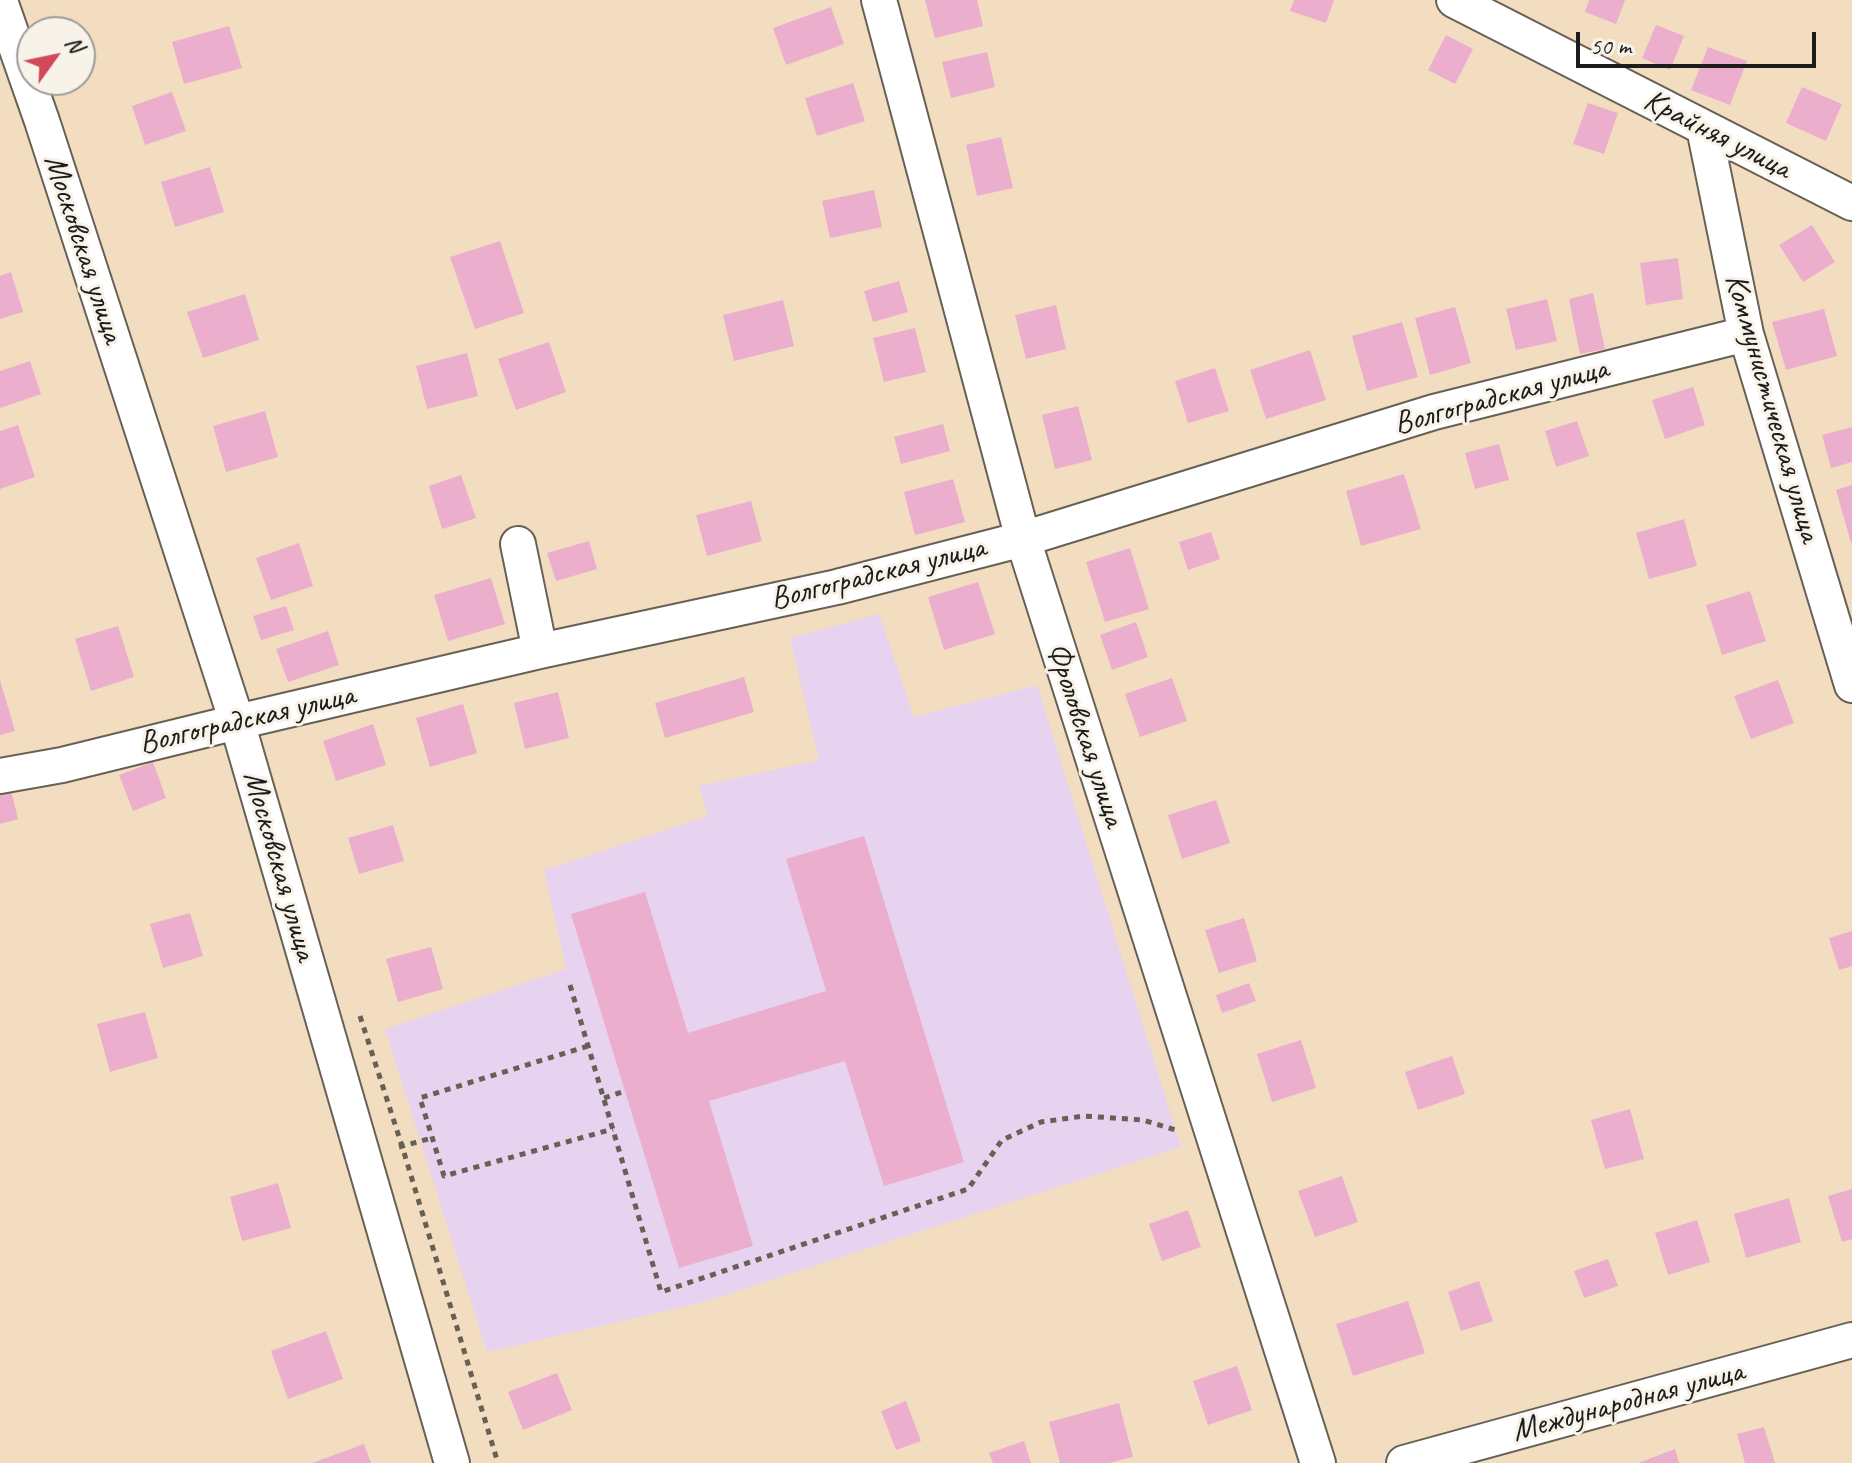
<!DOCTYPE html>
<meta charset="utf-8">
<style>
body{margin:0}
#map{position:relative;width:1852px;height:1463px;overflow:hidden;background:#f3ddc0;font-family:Caveat,sans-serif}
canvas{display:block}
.north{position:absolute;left:16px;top:16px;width:80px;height:80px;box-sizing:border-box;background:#f7f3e8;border:2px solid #9f9d96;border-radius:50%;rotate:57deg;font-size:22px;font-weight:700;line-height:32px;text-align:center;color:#1c1c1c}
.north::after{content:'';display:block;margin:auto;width:28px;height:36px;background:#d1495b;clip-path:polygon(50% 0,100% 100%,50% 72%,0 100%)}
.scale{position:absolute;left:1576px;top:32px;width:240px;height:36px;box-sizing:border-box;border:4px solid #1c1c1c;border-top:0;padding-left:10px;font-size:24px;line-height:28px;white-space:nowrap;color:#1c1c1c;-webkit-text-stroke:6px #f7f3e8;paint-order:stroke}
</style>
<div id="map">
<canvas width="1852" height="1463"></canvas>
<div class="north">N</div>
<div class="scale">50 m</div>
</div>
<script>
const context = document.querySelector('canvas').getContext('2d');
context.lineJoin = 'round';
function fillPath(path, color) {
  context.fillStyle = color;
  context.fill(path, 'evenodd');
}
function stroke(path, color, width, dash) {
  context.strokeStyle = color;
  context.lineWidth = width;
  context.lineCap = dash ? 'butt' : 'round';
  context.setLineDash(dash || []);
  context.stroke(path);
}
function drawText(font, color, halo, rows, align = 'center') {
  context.font = font + ' Caveat,sans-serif';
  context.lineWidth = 6;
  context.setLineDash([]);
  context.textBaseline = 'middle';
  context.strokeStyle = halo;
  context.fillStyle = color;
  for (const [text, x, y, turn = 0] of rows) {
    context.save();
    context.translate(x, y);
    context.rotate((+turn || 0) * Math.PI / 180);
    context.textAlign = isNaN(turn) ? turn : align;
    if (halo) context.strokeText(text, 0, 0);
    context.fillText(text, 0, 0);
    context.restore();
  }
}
const built = new Path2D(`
 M879 614 914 717 1037 685 1181 1147 700 1303 487 1352 385 1029 566 969 544 870 708 816 699 786 819 760 790 638Z`);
const building = new Path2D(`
 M925 0H977L983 26 935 38Z
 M1294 0H1334L1326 23 1290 11Z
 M1589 0H1625L1616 24 1585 12Z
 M831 7 844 44 786 65 773 28Z
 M1656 25 1684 36 1670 70 1642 58Z
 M229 26 242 68 184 84 172 42Z
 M1446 35 1473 49 1455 84 1428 70Z
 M1708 47 1747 61 1730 105 1691 90Z
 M987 52 995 87 951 98 942 62Z
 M853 83 865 121 817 136 805 98Z
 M1802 87 1842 104 1826 141 1786 123Z
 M172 92 186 131 145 145 132 106Z
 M1588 103 1618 113 1604 154 1573 144Z
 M1001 137 1013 188 977 196 966 145Z
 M210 167 224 212 175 227 161 182Z
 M874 190 882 227 830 238 822 201Z
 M1812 225 1835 262 1803 282 1779 245Z
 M500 241 524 313 475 329 450 257Z
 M1678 258 1683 299 1646 305 1640 263Z
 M11 272 23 312 0 319V276Z
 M899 281 908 312 873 322 864 291Z
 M1593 293 1605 349 1580 354 1569 299Z
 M245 294 259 340 203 358 187 312Z
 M1547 299 1557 341 1516 350 1506 309Z
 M783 300 794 346 734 361 723 315Z
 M1056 305 1066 349 1026 359 1015 315Z
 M1455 307 1471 363 1430 375 1415 318Z
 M1824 309 1837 356 1786 370 1772 322Z
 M1402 322 1418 377 1367 391 1352 336Z
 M915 328 926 372 884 382 873 338Z
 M549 342 566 392 516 410 498 359Z
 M1310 350 1326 400 1266 419 1250 370Z
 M467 353 478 396 427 409 416 366Z
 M30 361 41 394 0 408V371Z
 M1215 368 1229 411 1188 423 1175 381Z
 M1693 387 1705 425 1665 439 1652 400Z
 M1078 406 1092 460 1055 469 1042 415Z
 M265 411 278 457 226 472 213 426Z
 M1577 421 1589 456 1556 467 1545 431Z
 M943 424 950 451 901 464 894 437Z
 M18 425 35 477 0 489V431Z
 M1852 427V462L1831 468 1822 435Z
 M1499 444 1509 480 1475 489 1465 453Z
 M1404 474 1421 529 1361 546 1346 491Z
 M461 475 476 518 442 529 429 486Z
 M953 479 965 522 915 535 904 492Z
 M1852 485V543H1851L1836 490Z
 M751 501 762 541 707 556 696 515Z
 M1684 519 1697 566 1649 579 1636 533Z
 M1211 532 1220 559 1188 570 1179 542Z
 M589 541 597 569 556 581 547 553Z
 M299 543 313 586 271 600 256 558Z
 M1130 548 1149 609 1105 622 1086 562Z
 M491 578 505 624 448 641 434 595Z
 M978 582 995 634 944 650 928 597Z
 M1750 591 1766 641 1722 655 1706 605Z
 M286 606 294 630 261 640 253 616Z
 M1136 622 1148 657 1112 670 1100 635Z
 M118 626 134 677 91 691 75 639Z
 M328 631 339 665 288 682 276 649Z
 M744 677 754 712 665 738 655 703Z
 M1172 678 1187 721 1140 737 1125 694Z
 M0 680 15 731 0 735Z
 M1778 680 1794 723 1751 739 1734 696Z
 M558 692 569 738 525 749 514 703Z
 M463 704 477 753 430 767 416 718Z
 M373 724 386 765 336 781 323 741Z
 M153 762 166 798 133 811 119 775Z
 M10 786 18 819 0 824V788Z
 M1216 800 1230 843 1182 859 1168 815Z
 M393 825 404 861 359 874 348 838Z
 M864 836 964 1162 884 1186 845 1061 709 1101 753 1246 679 1268 571 914 645 892 688 1033 826 991 786 859Z
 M190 913 203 956 163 968 150 924Z
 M1244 918 1257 961 1219 973 1205 930Z
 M1852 931V966L1839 970 1829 938Z
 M431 947 443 989 398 1002 386 959Z
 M1249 983 1256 1001 1222 1013 1216 995Z
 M145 1012 158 1058 110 1072 97 1024Z
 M1301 1040 1316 1088 1272 1102 1257 1054Z
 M1452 1056 1465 1094 1418 1110 1405 1072Z
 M1630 1109 1644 1159 1605 1169 1591 1120Z
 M1342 1176 1358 1222 1315 1237 1298 1191Z
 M278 1183 291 1228 242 1241 230 1197Z
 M1852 1189V1239L1842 1242 1828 1196Z
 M1789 1198 1801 1242 1746 1258 1734 1214Z
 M1188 1210 1201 1247 1162 1261 1149 1224Z
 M1697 1220 1710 1262 1668 1275 1655 1233Z
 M1608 1259 1618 1286 1584 1298 1574 1271Z
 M1479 1281 1493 1321 1461 1331 1448 1292Z
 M1408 1301 1425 1353 1353 1376 1336 1324Z
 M326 1331 343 1379 288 1399 271 1351Z
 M1237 1366 1252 1410 1208 1425 1193 1381Z
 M557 1373 572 1410 523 1430 508 1392Z
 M906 1401 921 1441 896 1450 881 1411Z
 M1119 1403 1133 1457 1109 1463H1060L1049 1422Z
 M1764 1427 1775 1463H1745L1737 1434Z
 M1024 1441 1031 1463H993L989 1453Z
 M364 1444 371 1463H312Z
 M1675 1449 1679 1463H1638Z`);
const path = new Path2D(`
 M570 985 661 1292 968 1189 1002 1140 1041 1122 1084 1116 1143 1120 1176 1130
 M360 1016 402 1146 498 1463
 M588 1046 420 1098 444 1176 613 1129
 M604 1098 625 1091
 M399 1147 432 1138`);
const minor = new Path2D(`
 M879 0 1023 539 1318 1463
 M1454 0 1852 203
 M0 1 42 121 237 722 452 1463
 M1704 128 1746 334 1852 685
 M518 544 540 651
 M0 776 62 765 237 722 540 651 837 587 1023 539 1434 412 1746 334
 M1404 1463 1852 1340`);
const streetNames = [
 ["Крайняя улица",1717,135,27],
 ["Московская улица",83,249,72],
 ["Волгоградская улица",1501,397,-15],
 ["Коммунистическая улица",1772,408,74],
 ["Волгоградская улица",878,574,-14],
 ["Волгоградская улица",247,720,-13],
 ["Фроловская улица",1085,735,72],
 ["Московская улица",279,866,74],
 ["Международная улица",1628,1402,-15]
];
fillPath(built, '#e7d2ef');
fillPath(building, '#ebaecd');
stroke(minor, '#676055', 38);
stroke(path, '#676055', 5, [6, 6]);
stroke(minor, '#fff', 34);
drawText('32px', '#1c1c1c', '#f7f3e8', streetNames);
</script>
